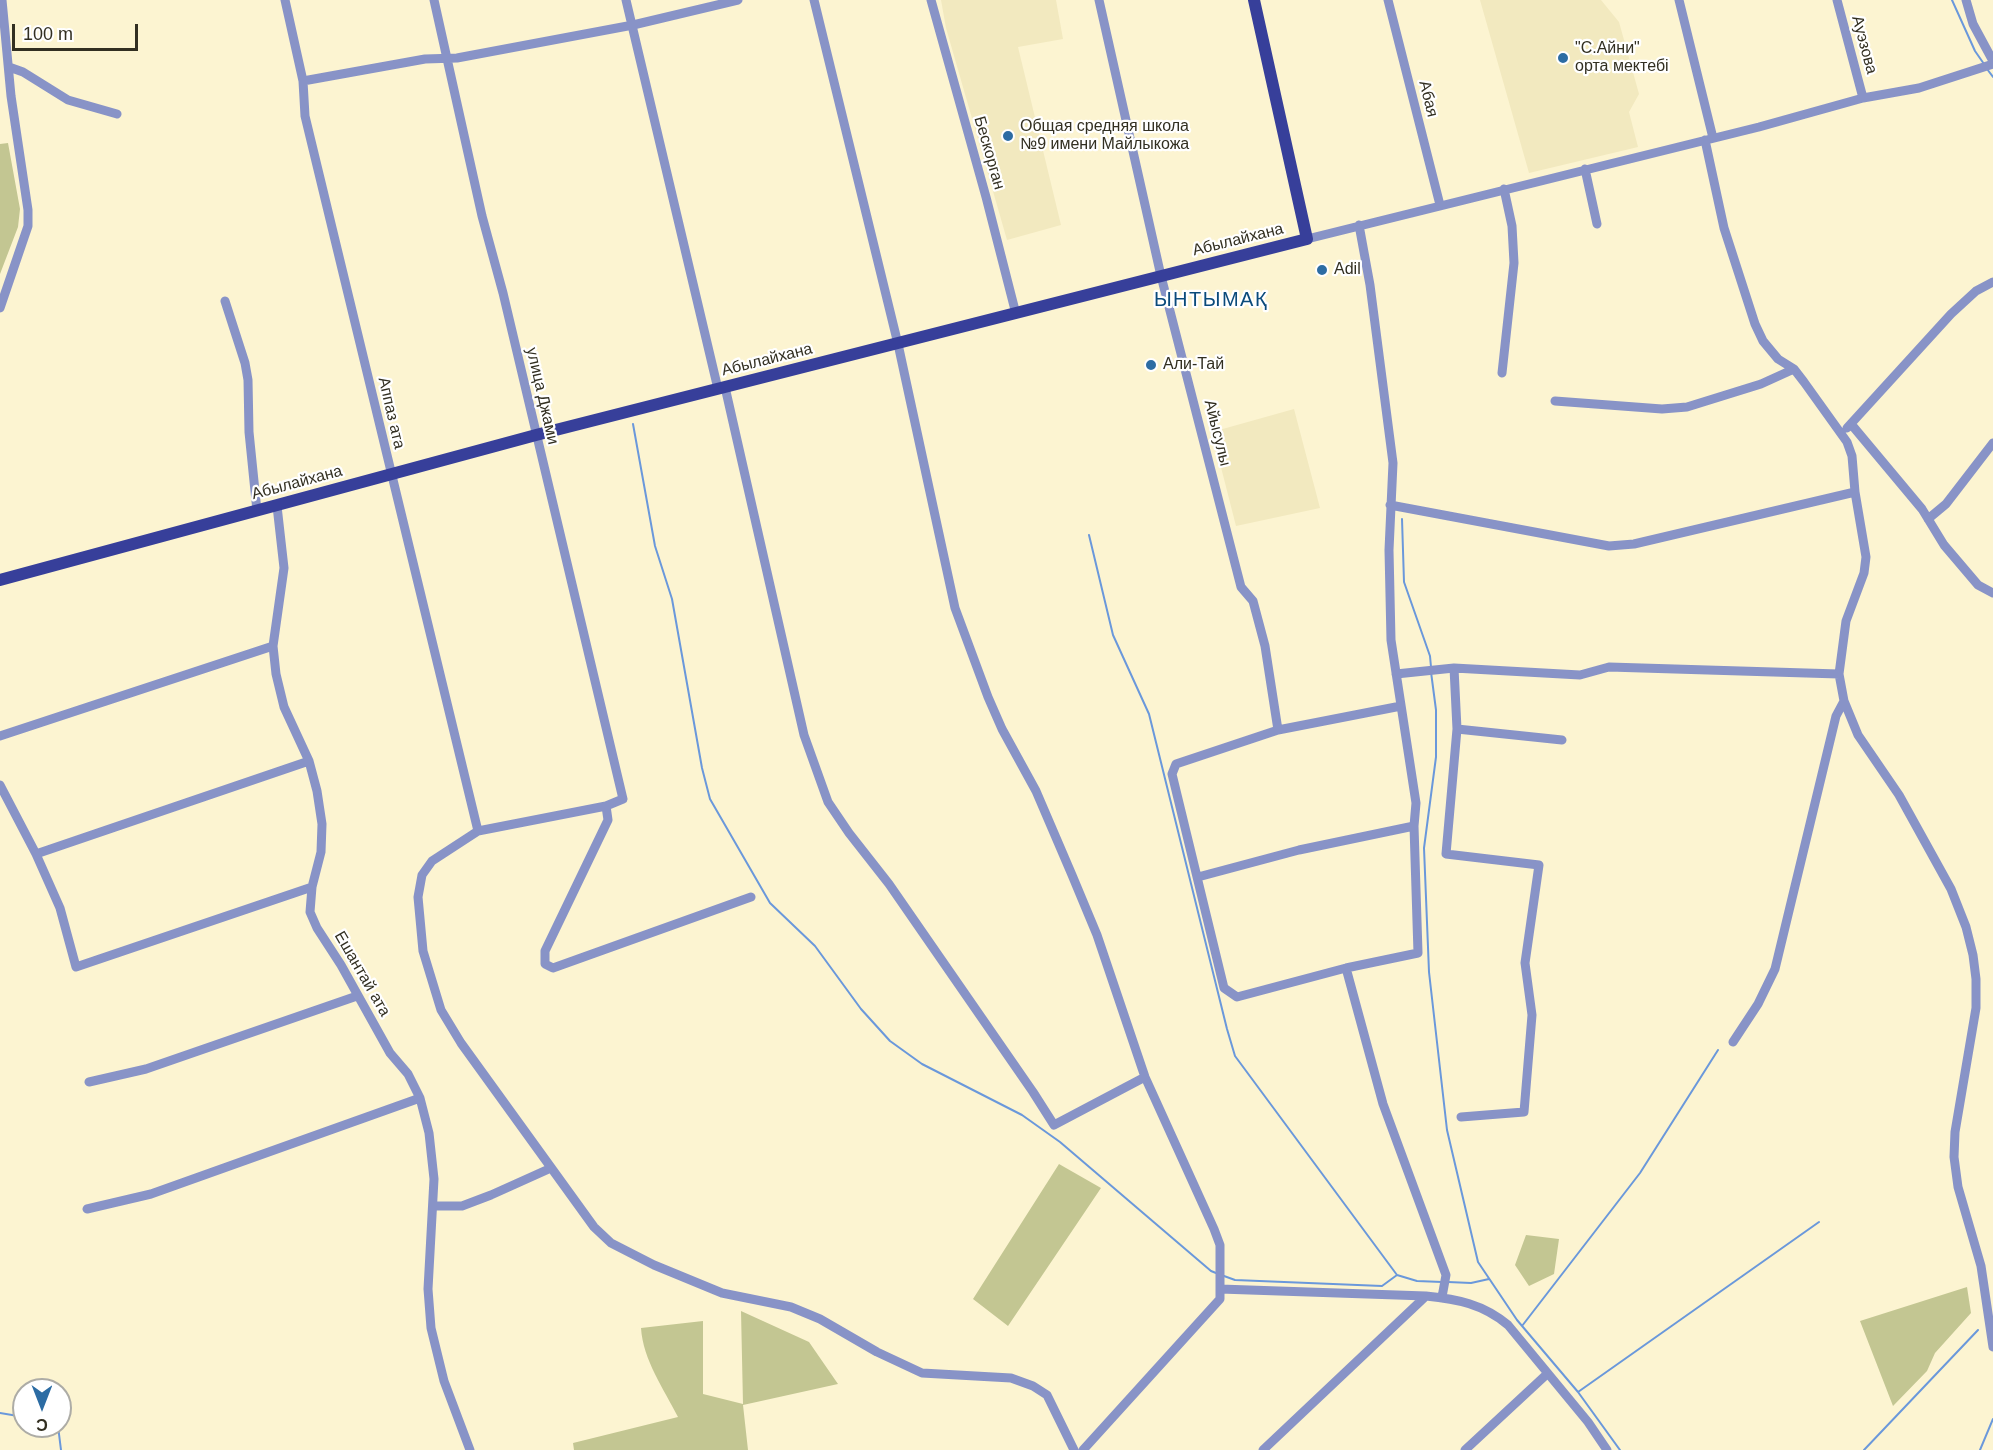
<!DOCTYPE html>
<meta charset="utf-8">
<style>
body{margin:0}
#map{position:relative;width:1993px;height:1450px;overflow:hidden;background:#fcf4d1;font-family:Helvetica,sans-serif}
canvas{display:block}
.north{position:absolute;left:12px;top:1378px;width:60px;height:60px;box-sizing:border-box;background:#fff;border:2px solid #adaca6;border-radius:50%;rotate:180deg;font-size:16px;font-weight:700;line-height:24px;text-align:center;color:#322f21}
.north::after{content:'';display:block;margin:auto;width:21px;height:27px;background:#2c6ca3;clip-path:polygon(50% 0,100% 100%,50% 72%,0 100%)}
.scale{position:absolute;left:12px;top:24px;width:126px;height:27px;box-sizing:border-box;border:3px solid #322f21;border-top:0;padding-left:8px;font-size:18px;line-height:21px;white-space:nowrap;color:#322f21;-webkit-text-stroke:4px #fff;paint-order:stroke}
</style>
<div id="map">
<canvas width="1993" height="1450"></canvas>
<div class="north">С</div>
<div class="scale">100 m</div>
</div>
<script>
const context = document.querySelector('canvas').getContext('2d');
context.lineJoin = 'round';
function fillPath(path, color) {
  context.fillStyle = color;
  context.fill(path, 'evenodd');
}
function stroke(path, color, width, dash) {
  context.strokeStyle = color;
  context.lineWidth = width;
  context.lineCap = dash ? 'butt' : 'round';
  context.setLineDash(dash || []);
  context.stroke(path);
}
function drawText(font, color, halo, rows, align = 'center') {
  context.font = font + ' Helvetica,sans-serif';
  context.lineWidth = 4.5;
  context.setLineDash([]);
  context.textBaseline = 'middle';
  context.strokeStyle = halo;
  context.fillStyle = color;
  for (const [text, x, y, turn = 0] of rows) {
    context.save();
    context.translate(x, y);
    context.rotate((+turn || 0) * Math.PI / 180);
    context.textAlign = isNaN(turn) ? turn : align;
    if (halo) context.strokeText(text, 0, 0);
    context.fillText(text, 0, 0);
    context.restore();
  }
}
const built = new Path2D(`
 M941 0H1056L1063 39 1018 47 1061 225 1007 240 946 28Z
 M1480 0H1601L1619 22 1639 94 1629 112 1638 147 1529 173Z
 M1294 409 1320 508 1236 526 1212 432Z`);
const green = new Path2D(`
 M8 143 20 209 18 227 0 274V144Z
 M1059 1164 1101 1188 1008 1326 973 1299Z
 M1526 1235 1559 1239 1554 1274 1529 1286 1515 1265Z
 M1967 1287 1971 1313 1935 1353 1927 1371 1893 1406 1860 1321Z
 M741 1311 809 1342 838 1384 743 1405 748 1450H574L573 1443 678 1417C664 1389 643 1360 641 1328L703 1321V1394L743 1404Z`);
const stream = new Path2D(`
 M1952 0 1975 51 1984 64
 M1987 69 1993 77
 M633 424 655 546 672 599 702 768 710 799 770 903 815 946 861 1009 890 1041 922 1064 1022 1115 1060 1142 1211 1271 1216 1273
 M1402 519 1404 582 1430 656 1431 667
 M1089 535 1113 635 1149 714 1227 1029 1235 1056 1397 1275 1417 1281 1442 1282
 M1431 672 1436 710V757L1424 848 1429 972 1447 1130 1478 1262 1517 1320 1578 1392 1620 1450
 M1224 1276 1235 1280 1382 1286 1397 1275
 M1448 1282 1471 1283 1489 1279
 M1522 1326 1640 1173 1718 1050
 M1578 1392 1819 1222
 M0 1413 24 1417
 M58 1426 61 1450
 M1864 1450 1978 1330
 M1980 1450 1993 1419`);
const minor = new Path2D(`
 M285 0 303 81 305 116 478 831
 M434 0 482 216 503 293 623 799 606 806 478 831 432 861 422 875 418 897 423 951 441 1010 461 1043 594 1227 611 1243 654 1265 722 1293 791 1307 820 1319 877 1352 922 1373 1011 1378 1033 1386 1047 1395 1074 1450
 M626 0 718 389
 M814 0 898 344 955 608 988 697 1002 729 1036 791 1072 875 1097 935 1145 1077 1214 1229 1220 1245V1299L1083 1450
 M931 0 986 197 1016 314
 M1099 0 1161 276 1241 587 1253 601 1265 646 1278 730
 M1388 0 1440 205
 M1679 0 1713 138
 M1837 0 1863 98
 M1966 0 1973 24 1993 61
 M9 67 23 72 68 100 117 114
 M303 81 425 59 457 58 633 25 738 0
 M1705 140 1724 228 1755 324 1763 341 1778 359 1794 369 1804 382 1847 442 1852 456 1855 492 1866 557 1864 573 1846 621 1839 674 1844 701 1858 735 1899 795 1951 889 1966 927 1973 955 1976 979V1008L1955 1132 1954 1157 1958 1187 1981 1266 1993 1347
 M1585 169 1597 224
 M1359 225 1370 285 1393 463 1389 550 1391 640 1416 803 1414 826 1418 953 1346 968 1237 997 1224 988 1172 774 1176 764 1278 730 1401 706
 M1307 239 1759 127 1863 98 1919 88 1993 64
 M225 301 245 363 248 380 249 432 257 511
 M0 308 28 226V210L11 96 2 0
 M1502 373 1514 263 1512 226 1504 189
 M725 387 804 735 828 802 849 833 889 884 1033 1092 1054 1125 1145 1077
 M1555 401 1662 409 1687 407 1761 384 1794 369
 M1851 424 1922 509 1944 545 1978 585 1993 593
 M1847 428 1951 314 1976 291 1993 282
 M1390 505 1609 546 1634 544 1855 492
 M277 506 284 568 273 646 276 674 284 707 309 761 317 791 322 824 321 852 312 887 310 912 317 928 341 965 390 1053 408 1074 420 1098 429 1133 434 1179 428 1289 431 1328 444 1381 470 1450
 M1928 519 1946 504 1993 443
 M1454 668 1580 675 1609 667 1839 674
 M1396 674 1454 668 1457 729 1446 854 1539 865 1525 963 1532 1015 1524 1112 1461 1117
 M1457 729 1562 740
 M0 736 273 646
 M0 785 36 854 60 908 76 967 312 887
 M606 806 608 820 545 951V964L553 968 751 897
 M36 854 309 761
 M1198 877 1299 850 1414 826
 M1346 968 1383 1104 1446 1275 1442 1297
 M1733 1042 1758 1004 1775 969 1836 716 1844 701
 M89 1082 146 1069 357 996
 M433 1206H462L491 1195 551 1168
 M87 1209 151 1194 420 1098
 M1220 1289 1426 1296C1457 1299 1483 1304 1508 1325L1588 1422 1607 1450
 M1263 1450 1426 1296
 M1465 1450 1547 1374`);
const major = new Path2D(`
 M0 580 536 435 1307 239 1254 0`);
const markers = [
 [1563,58,6,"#2c6ca3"],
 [1008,136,6,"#2c6ca3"],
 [1322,270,6,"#2c6ca3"],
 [1151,365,6,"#2c6ca3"]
];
const streetNames = [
 ["Ауэзова",1864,45,75],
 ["Абая",1428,99,76],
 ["Бескорган",989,153,74],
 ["Абылайхана",1238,240,-14],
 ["Абылайхана",767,360,-14],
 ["улица Джами",542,396,77],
 ["Аппаз ата",391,413,77],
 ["Айысулы",1217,433,76],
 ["Абылайхана",297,483,-15],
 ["Ешантай ата",362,974,60]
];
const poiNames = [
 ["\"С.Айни\"",1575,49],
 ["орта мектебі",1575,67],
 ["Общая средняя школа",1020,127],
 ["№9 имени Майлыкожа",1020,145],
 ["Adil",1334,270],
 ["Али-Тай",1163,365]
];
const quarterNames = [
 ["ЫНТЫМАҚ",1211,300]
];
fillPath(built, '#f2e9bf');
fillPath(green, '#c3c692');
stroke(stream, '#6a98db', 2);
stroke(minor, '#8893c7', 9);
stroke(major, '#373f9a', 12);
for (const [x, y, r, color] of markers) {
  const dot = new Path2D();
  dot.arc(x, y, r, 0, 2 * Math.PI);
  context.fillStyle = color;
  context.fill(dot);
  stroke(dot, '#fff', 2);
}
drawText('16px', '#322f21', '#fff', streetNames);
drawText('16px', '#322f21', '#fff', poiNames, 'left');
context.letterSpacing = '1.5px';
drawText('20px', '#0b4b7b', '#fff', quarterNames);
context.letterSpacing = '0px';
</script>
